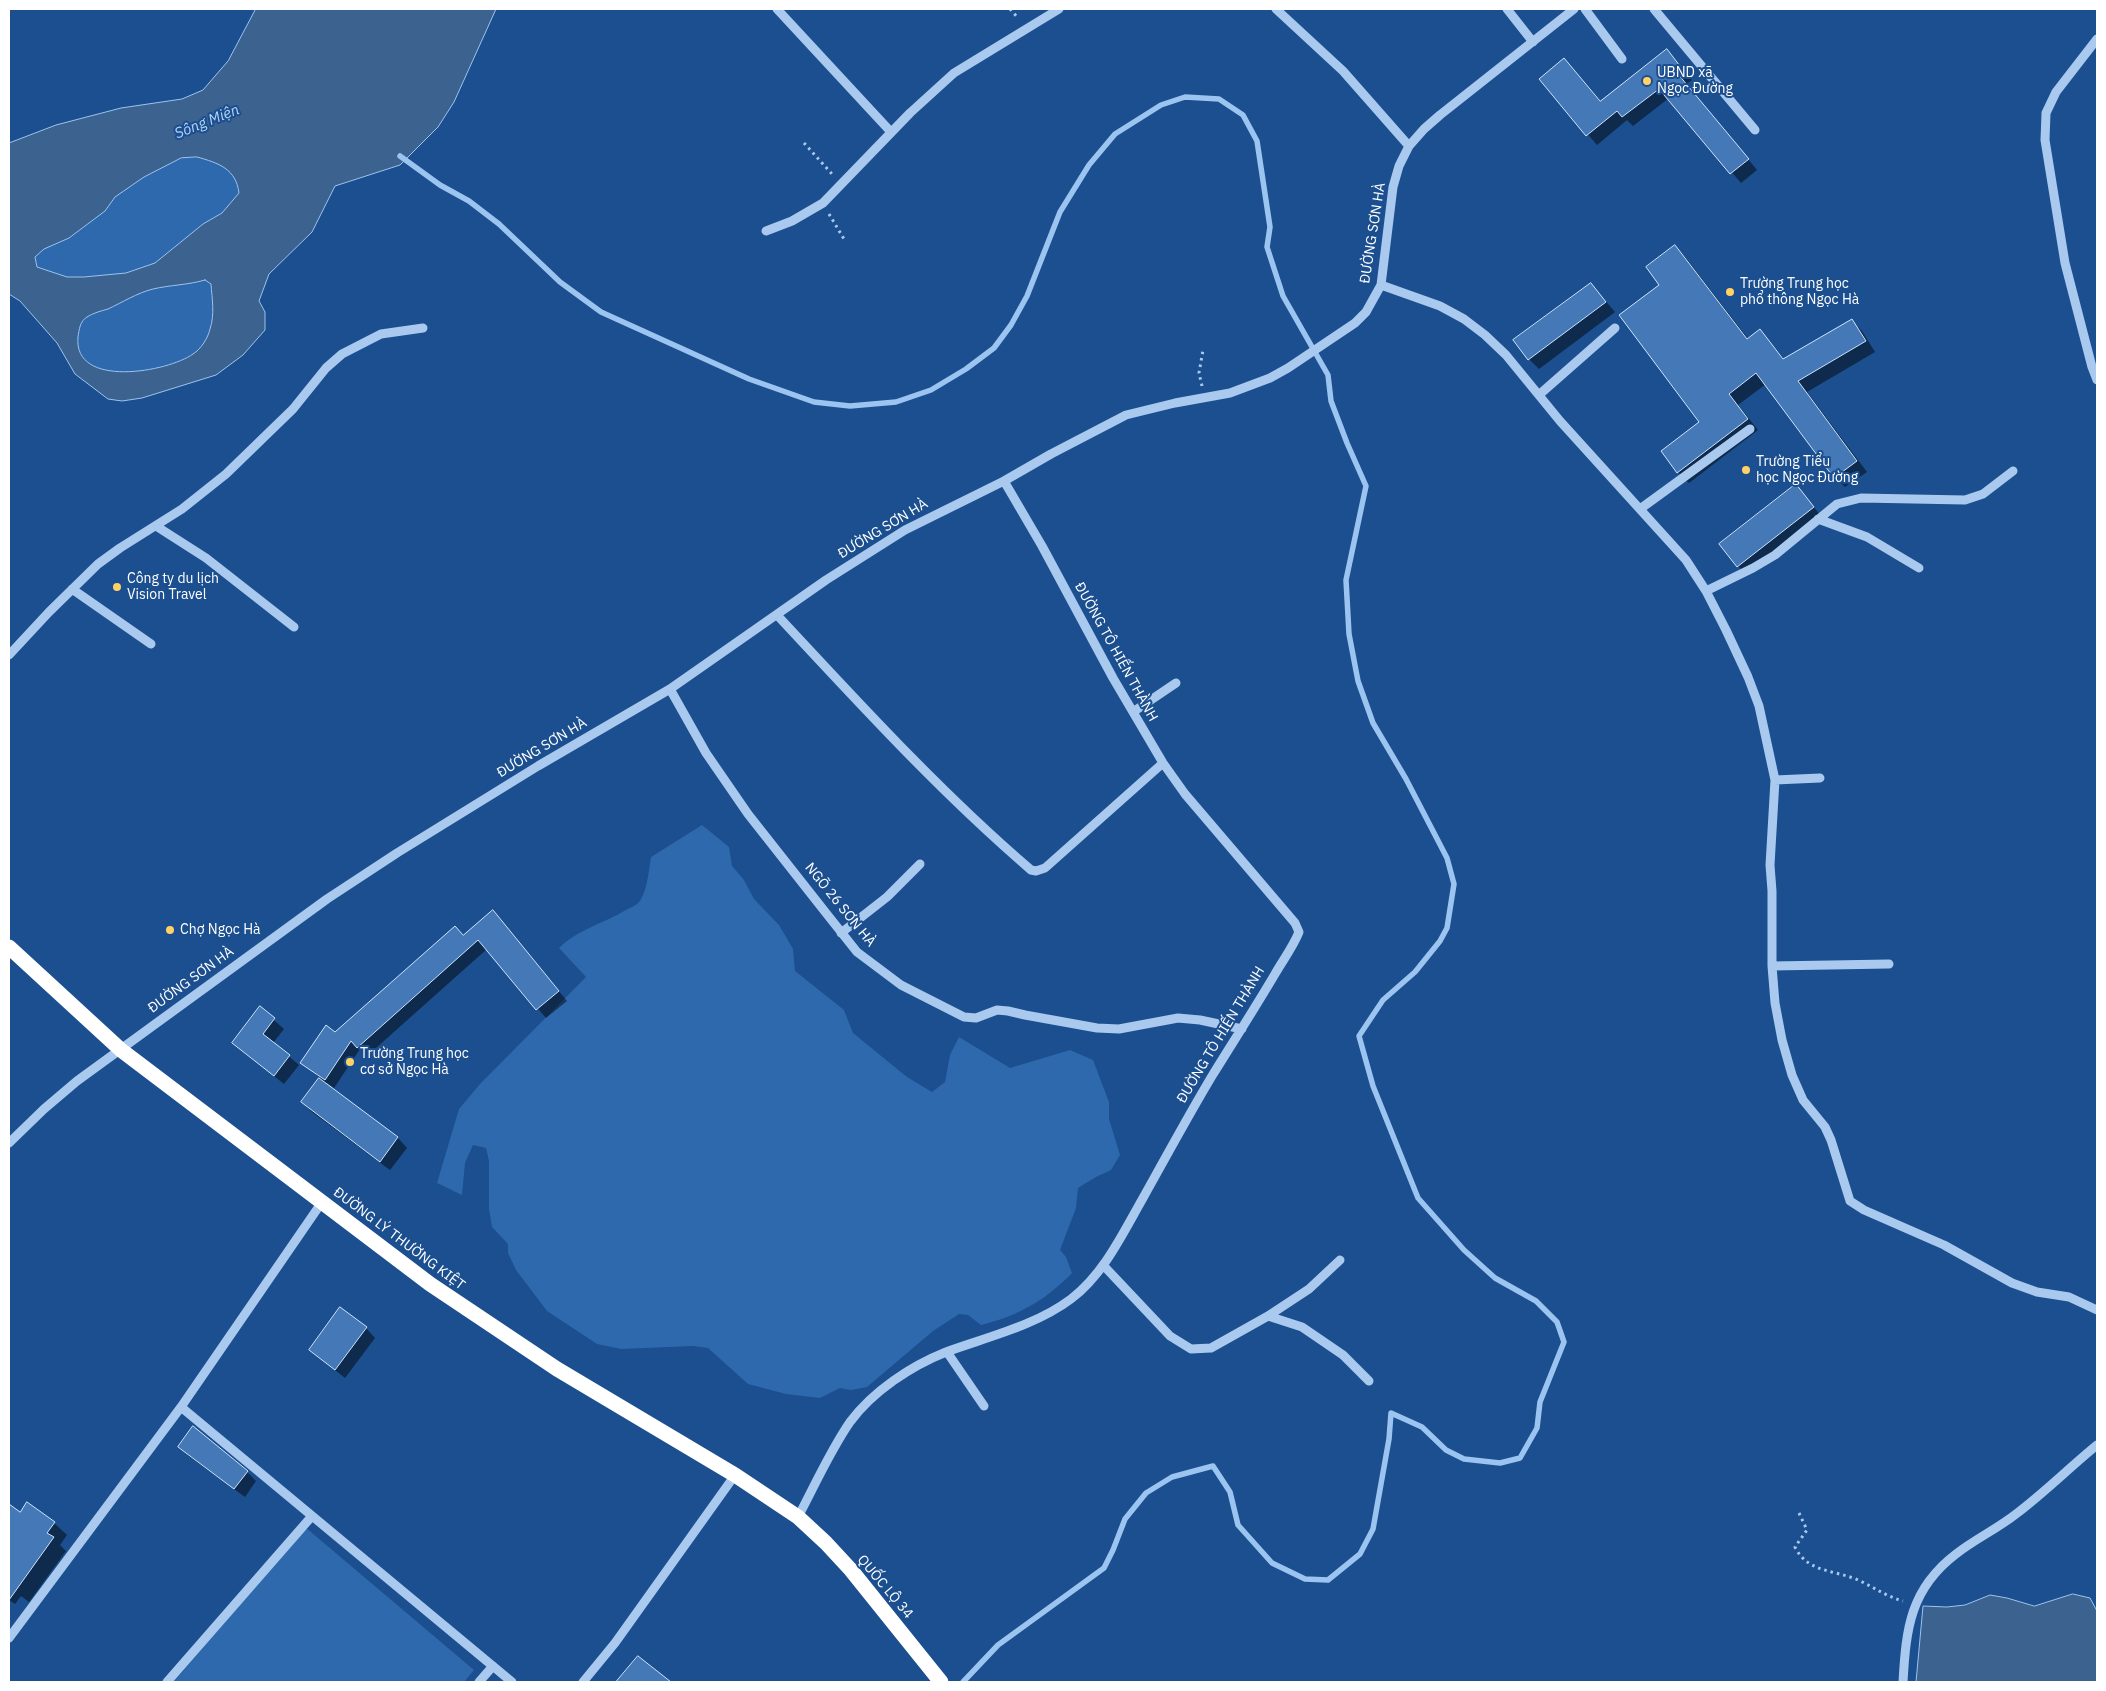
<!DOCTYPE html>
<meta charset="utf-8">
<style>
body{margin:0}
#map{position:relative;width:2106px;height:1691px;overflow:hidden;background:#1b4f8f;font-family:"IBM Plex Sans",sans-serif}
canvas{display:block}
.frame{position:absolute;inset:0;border:10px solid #fff;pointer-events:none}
</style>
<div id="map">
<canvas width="2106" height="1691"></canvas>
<div class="frame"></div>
</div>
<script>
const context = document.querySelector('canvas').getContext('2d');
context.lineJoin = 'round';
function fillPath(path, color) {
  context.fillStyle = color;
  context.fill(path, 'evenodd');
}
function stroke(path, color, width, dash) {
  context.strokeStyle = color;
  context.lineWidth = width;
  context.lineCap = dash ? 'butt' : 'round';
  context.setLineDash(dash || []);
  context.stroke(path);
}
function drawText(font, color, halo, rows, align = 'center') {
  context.font = font + ' "IBM Plex Sans",sans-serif';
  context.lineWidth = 4;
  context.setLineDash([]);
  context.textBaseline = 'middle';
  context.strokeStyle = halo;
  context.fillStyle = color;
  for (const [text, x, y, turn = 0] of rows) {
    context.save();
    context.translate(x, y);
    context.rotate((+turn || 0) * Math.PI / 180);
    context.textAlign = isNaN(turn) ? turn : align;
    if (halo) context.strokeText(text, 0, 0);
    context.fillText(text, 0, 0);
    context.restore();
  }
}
const green = new Path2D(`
 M197 157C219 163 236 168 239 193L222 213 203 224 155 263 126 273 84 277H67L37 267 35 257 44 249 69 238 105 211 115 197 144 177 181 158Z
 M205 280 211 284C212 299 215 314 211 329 208 338 201 349 193 354 168 372 73 389 78 337 79 330 80 321 87 317 93 313 101 311 108 309 123 302 137 293 153 289 170 285 188 285 205 280Z
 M702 825 729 847 732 866 744 880 754 899 779 925 793 949 795 971 844 1010 853 1033 907 1077 932 1092 945 1082 950 1055 959 1037 1010 1068 1070 1050 1093 1060 1109 1102V1119L1120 1155 1111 1170 1096 1177 1078 1188 1076 1208 1060 1250 1066 1257 1072 1273C1046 1300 1018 1316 981 1325L968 1315 959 1314 933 1331 867 1387 851 1390 840 1388 820 1398 786 1394 748 1384 708 1348 693 1346 621 1349 597 1344 547 1311 516 1270 508 1253V1244L492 1227 489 1209V1161L486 1148 473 1145 465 1163 462 1195 437 1183 459 1109 480 1084 586 977 559 948C577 930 604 923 626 910 630 908 637 905 639 902 647 893 649 869 651 857Z
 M305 1527 474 1670 464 1682H174Z`);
const water = new Path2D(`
 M256 9H496L454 102 438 127 400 165 335 186 312 232 269 274 259 301 265 312V330L243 355 216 375 142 398 122 401 108 399 75 374 57 343 20 301 9 294V143L56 125 121 108 182 99 203 90 228 61ZM197 157C219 163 236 169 239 193L222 213 203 224 155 263 126 273 84 277H67L37 267 35 257 44 249 69 238 105 211 115 197 144 177 181 158ZM205 280 211 284C212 299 215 314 210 329 208 338 201 349 193 354 168 372 73 389 78 337 79 330 80 321 87 317 93 313 101 311 108 309 123 302 137 293 153 289 170 285 188 285 205 280Z
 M2073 1594 2090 1598 2097 1611V1682H1916L1923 1606 1947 1607 1965 1605 1990 1595 2007 1598 2034 1606Z`);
const shadow = new Path2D(`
 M1667 51 1692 80 1686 84 1757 170 1741 183 1669 98 1633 126 1627 120 1597 145 1540 79 1564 59 1601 102Z
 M1675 247 1685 257 1749 340 1760 331 1785 360 1852 321 1862 331 1875 352 1807 392 1867 472 1845 487 1835 477 1766 384 1738 405 1758 430 1689 483 1678 472 1662 451 1701 422 1661 285Z
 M1591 284 1615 312 1539 369 1529 359Z
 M1796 486 1822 517 1747 575 1738 566Z
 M493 912 567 1001 546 1018 487 949 367 1056 360 1049 334 1088 327 1083 326 1085 398 1138 407 1148 390 1170 312 1112 302 1102 320 1078 302 1063 335 1033Z
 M260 1008 284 1029 273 1043 299 1065 284 1084 233 1043Z
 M366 1328 375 1338 345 1378 310 1350Z
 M180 1446 247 1472 256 1481 245 1497 189 1456Z
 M9 1506 21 1514 54 1523 67 1535 60 1545 66 1551 29 1602 21 1596 15 1604 9 1600Z
 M638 1657 669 1682H618Z`);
const stream = new Path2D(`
 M400 156 440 185 469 201 499 224 560 282 601 312 749 379 814 402 850 406 896 402 931 390 966 369 994 348 1011 325 1027 296 1060 212 1089 165 1115 134 1161 105 1185 97 1219 99 1243 115 1257 141 1270 227 1267 247 1283 296 1328 375 1331 401 1347 443 1366 486 1346 580 1349 634 1358 681 1373 723 1406 779 1447 858 1454 884 1447 928 1440 941 1415 972 1383 1000 1359 1036 1373 1086 1418 1198 1464 1250 1495 1278 1536 1301 1557 1322 1564 1342 1540 1402 1537 1428 1520 1458 1500 1463 1464 1459 1446 1450 1422 1427 1391 1413 1389 1439 1373 1529 1360 1554 1328 1580 1305 1579 1272 1563 1238 1525 1230 1492 1213 1466 1172 1477 1146 1493 1125 1519 1113 1550 1104 1568 998 1645 963 1682`);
const building = new Path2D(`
 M1667 49 1683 70 1678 74 1749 159 1730 174 1659 89 1622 117 1617 111 1586 136 1539 79 1564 58 1600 101Z
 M1675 245 1747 339 1760 329 1783 359 1852 319 1866 341 1798 381 1857 461 1834 478 1756 373 1729 394 1748 419 1677 473 1661 451 1699 422 1619 315 1659 285 1646 267Z
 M1591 283 1606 302 1528 360 1513 340Z
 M1796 484 1814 507 1737 567 1719 544Z
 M493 910 559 991 536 1010 478 940 357 1048 351 1041 325 1080 300 1063 326 1025 335 1032 455 926 463 935Z
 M260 1006 275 1018 263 1034 290 1055 274 1076 232 1043Z
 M319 1078 398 1137 380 1162 301 1102Z
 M340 1307 367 1327 335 1370 309 1350Z
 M193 1426 248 1471 234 1489 178 1447Z
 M27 1502 55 1522 47 1533 54 1537 9 1600V1504L20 1512Z
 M638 1656 671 1682H616Z`);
const path = new Path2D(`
 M1010 9 1018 18
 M804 143 832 174
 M829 214 844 239
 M1202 386 1199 373 1203 350
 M1799 1513 1807 1530 1795 1547C1807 1572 1833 1570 1856 1579 1872 1586 1885 1596 1903 1601`);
const minor = new Path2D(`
 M777 9 891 132
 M1276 9 1343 71 1409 146
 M1507 9 1533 42
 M1585 9 1622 59
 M1654 9 1755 130
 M2097 39 2056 92 2046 113 2045 140 2065 263 2092 367 2097 380
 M766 231 792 221 823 203 910 113 954 73 1059 9
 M1381 285 1440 306 1464 319 1485 335 1506 355 1560 421 1686 560 1706 591 1726 630 1748 677 1759 706 1775 780 1770 865 1772 891V966L1775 1003 1782 1040 1792 1075 1803 1100 1825 1127 1831 1140 1850 1201 1864 1210 1944 1245 2012 1283 2037 1292 2069 1297 2097 1310
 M1540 394 1615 328
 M1640 509 1750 429
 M1818 519 1867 537 1919 568
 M156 526 206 558 294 627
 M72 589 151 644
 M1706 591 1753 568 1775 555 1837 504 1861 498 1965 500 1983 494 2013 471
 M777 615C859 703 940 792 1031 870L1036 871 1045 868 1163 763
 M9 655 49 612 98 564 120 548 182 509 226 474 293 409 326 368 342 354 381 334 423 328
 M670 689 706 753 748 814 826 913 857 952 901 985 964 1017 976 1018 997 1010 1008 1011 1025 1015 1097 1028 1119 1029 1178 1018 1200 1020 1242 1029
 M1133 712 1176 683
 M1775 780 1820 778
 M841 933 887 897 920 864
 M1772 966 1889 964
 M9 1143 44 1109 77 1081 327 899 397 853 538 766 670 689 826 580 905 530 1004 481 1051 454 1126 415 1175 403 1230 393 1270 378 1288 368 1355 323 1366 312 1381 285 1393 187 1399 166 1409 146 1424 129 1440 115 1574 9
 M1103 1265 1170 1336 1191 1349 1211 1348 1268 1316 1302 1327 1343 1355 1369 1381
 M1268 1316 1309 1289 1340 1260
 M947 1352 984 1406
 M181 1407 512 1682
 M798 1517C815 1485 830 1451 850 1422 873 1391 911 1366 946 1352 987 1337 1035 1326 1071 1299 1104 1274 1123 1233 1143 1198 1166 1157 1188 1116 1212 1076 1233 1042 1255 1008 1275 974 1283 960 1293 947 1299 932L1295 923 1185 794 1163 763 1113 678 1042 546 1004 481
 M9 1638 181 1407 322 1202
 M167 1682 312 1516
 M479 1682 493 1666
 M583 1682 615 1643 735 1475
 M1903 1682C1906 1629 1910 1589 1956 1554 1975 1539 1997 1529 2016 1514 2044 1493 2070 1467 2097 1445`);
const highway = new Path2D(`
 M9 947 121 1050 430 1284 557 1369 735 1475 798 1517 826 1543 851 1570 941 1682`);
const markers = [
 [1647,81,5,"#ffd166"],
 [1730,292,5,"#ffd166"],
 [1746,470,5,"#ffd166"],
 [117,587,5,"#ffd166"],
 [170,930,5,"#ffd166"],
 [350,1062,5,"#ffd166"]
];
const poiNames = [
 ["UBND xã",1657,73],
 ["Ngọc Đường",1657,89],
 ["Trường Trung học",1740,284],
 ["phổ thông Ngọc Hà",1740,300],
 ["Trường Tiểu",1756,462],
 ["học Ngọc Đường",1756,478],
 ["Công ty du lịch",127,579],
 ["Vision Travel",127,595],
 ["Chợ Ngọc Hà",180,930],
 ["Trường Trung học",360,1054],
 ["cơ sở Ngọc Hà",360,1070]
];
const streetNames = [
 ["ĐƯỜNG SƠN HÀ",1373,233,-81],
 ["ĐƯỜNG SƠN HÀ",883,529,-31],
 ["ĐƯỜNG TÔ HIẾN THÀNH",1116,652,61],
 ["ĐƯỜNG SƠN HÀ",542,748,-31],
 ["NGÕ 26 SƠN HÀ",840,905,51],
 ["ĐƯỜNG SƠN HÀ",191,980,-36],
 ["ĐƯỜNG TÔ HIẾN THÀNH",1221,1035,-59],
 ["ĐƯỜNG LÝ THƯỜNG KIỆT",399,1239,37],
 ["QUỐC LỘ 34",885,1587,50]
];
const waterNames = [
 ["Sông Miện",207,122,-22]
];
fillPath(green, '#2e69ad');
fillPath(water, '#3c6290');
stroke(water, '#9cc4f0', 1);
fillPath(shadow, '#0007');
stroke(stream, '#9cc4f0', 5.5);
fillPath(building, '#4478b7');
stroke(building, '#cfe3fa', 1);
stroke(path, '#a9c9ee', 3, [2.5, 4]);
stroke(minor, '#a9c9ee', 9);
stroke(highway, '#fff', 15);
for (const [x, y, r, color] of markers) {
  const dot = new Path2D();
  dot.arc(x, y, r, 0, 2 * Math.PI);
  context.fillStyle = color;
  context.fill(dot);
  stroke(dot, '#1b4f8f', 2);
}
drawText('14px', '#fff', '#1b4f8f', poiNames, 'left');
drawText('14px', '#fff', '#1b4f8f', streetNames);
drawText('italic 15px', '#b5d3f5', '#1b4f8f', waterNames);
</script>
